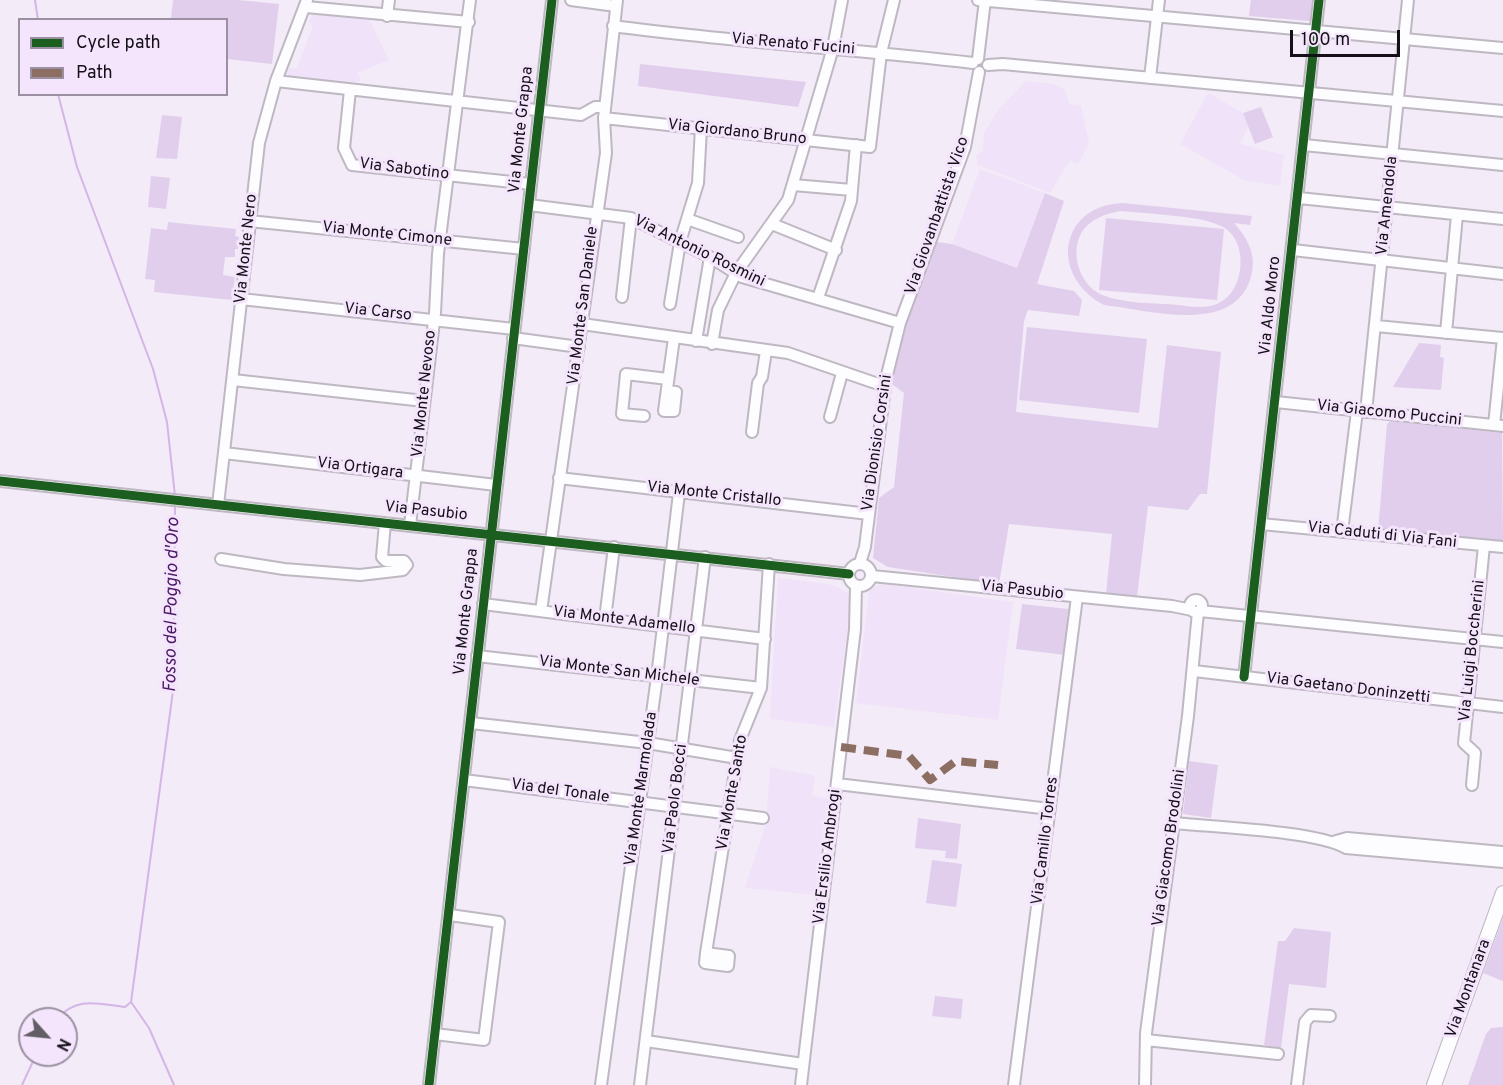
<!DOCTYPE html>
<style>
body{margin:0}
#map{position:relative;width:1503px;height:1085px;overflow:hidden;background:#f3ebf7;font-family:Overpass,sans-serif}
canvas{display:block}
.legend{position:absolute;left:18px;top:18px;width:210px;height:78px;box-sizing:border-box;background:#f4e5fd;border:2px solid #9b90a1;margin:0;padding:8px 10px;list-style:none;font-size:18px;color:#151018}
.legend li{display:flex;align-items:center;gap:12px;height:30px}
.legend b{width:30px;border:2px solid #9b90a1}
.north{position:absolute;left:18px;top:1007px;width:60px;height:60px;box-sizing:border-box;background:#f4e5fd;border:2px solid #9b90a1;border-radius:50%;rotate:117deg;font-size:16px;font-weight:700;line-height:24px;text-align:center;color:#151018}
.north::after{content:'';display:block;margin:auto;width:21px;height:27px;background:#635d66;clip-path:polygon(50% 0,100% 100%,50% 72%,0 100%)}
.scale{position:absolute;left:1290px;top:30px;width:110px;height:27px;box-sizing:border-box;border:3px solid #151018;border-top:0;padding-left:8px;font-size:18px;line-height:21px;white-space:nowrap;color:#151018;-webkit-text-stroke:4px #f4e5fd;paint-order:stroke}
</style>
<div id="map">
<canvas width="1503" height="1085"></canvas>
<ul class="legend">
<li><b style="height:8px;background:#1b5e20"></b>Cycle path</li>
<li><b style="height:8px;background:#8d6e63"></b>Path</li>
</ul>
<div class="north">N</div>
<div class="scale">100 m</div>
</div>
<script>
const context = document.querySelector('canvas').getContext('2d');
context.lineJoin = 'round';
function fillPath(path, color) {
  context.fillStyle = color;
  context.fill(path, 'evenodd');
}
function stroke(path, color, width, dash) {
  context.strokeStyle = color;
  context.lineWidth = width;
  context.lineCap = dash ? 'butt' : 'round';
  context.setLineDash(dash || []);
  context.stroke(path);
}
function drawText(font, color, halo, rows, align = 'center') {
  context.font = font + ' Overpass,sans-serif';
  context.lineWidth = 6;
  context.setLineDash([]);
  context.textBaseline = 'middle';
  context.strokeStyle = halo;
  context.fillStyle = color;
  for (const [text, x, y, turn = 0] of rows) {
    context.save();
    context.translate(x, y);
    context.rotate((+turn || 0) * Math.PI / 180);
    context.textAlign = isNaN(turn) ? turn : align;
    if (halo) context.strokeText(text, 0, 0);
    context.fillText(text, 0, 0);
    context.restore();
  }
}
const built = new Path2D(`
 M313 13 369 19 389 60 357 73 361 80 355 84 285 78 289 69 297 68 313 26 309 22Z
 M1026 81 1054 84 1065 90 1069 104 1081 106 1089 143 1078 164 1070 160 1050 193 978 165 976 156 983 151 984 133 999 109Z
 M1208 93 1243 113 1248 126 1240 144 1284 155 1280 186 1244 180 1180 144Z
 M980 169 1045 193 1017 268 952 244Z
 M778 578 822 583 836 586 852 596 834 727 770 719Z
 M884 584 1013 602 998 720 856 703 869 592 875 586Z
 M770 767 815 776 812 796 827 799 816 895 745 888 766 823Z`);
const green = new Path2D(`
 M173 0H238L279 4 272 64 227 59 226 20 171 19Z
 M1251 0H1312L1310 21 1249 16Z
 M640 64 806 82 798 107 638 86Z
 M1261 107 1273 137 1255 144 1243 113Z
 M162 115 182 117 177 159 156 158Z
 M151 176 170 178 166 209 148 207Z
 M1045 193 1064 201 1037 284 1074 291 1082 300 1079 316 1028 310 1024 321 1016 412 1158 428 1167 345 1221 352 1207 494H1200L1188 510 1148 506 1137 597 1106 594 1112 534 1009 524 999 584 888 567 873 558 879 498 894 487 904 393 892 384 906 325 937 242 952 244 1017 268Z
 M1123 203 1252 216 1250 225 1234 223C1248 239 1257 255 1251 277 1234 336 1149 310 1104 305 1048 275 1060 205 1123 203ZM1120 211C1146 214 1202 215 1223 227 1249 241 1245 291 1219 303 1207 309 1192 307 1179 305 1155 303 1125 304 1102 295 1079 285 1068 250 1084 229 1093 218 1106 214 1120 211Z
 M1106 218 1224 229 1217 300 1099 290Z
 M168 222 236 229 235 236 239 237 238 249H235V257H225L223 275 235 277 232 300 154 292 155 280 145 279 151 228 167 230Z
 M1027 327 1147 339 1139 413 1019 400Z
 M1419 343 1441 345 1440 357 1444 358 1441 390 1393 387Z
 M1390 421 1502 433 1503 543 1378 531 1387 424Z
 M1022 604 1068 609 1065 655 1016 649Z
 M1189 761 1218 765 1211 818 1183 814Z
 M918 818 961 824 957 859 945 858 946 851 915 848Z
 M932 860 962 864 956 907 926 903Z
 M1503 918V981L1483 973Z
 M1294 928 1331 932 1326 988 1289 984 1281 1048 1264 1045 1278 941H1285Z
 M935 996 963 999 961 1019 932 1016Z
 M1503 1027V1085H1468L1486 1034 1491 1028Z`);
const stream = new Path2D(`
 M35 0 38 20
 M58 94 77 167 153 369 167 422 175 496
 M57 1019C77 996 98 1004 125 1007L131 1002
 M22 1085 36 1055
 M174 1085 149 1028 131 1002 173 691 175 505`);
const minor = new Path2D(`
 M571 0 616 6
 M978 0 1503 48
 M306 7 469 22
 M387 16 389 0
 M613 26C733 42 853 49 973 63
 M978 59 985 0
 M988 65 1003 64 1503 111
 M1150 78 1159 0
 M276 81 581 115 595 107H605
 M350 90 344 148 352 165 531 184
 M604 118 870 147 881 53 894 0
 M1304 145 1503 165
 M793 185 852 190
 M1299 198 1503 219
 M529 205 631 218 710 257 742 277 900 323
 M687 219 738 237
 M249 221 524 249
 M772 224 836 250
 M1293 250 1503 274
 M622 297 631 218
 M818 298 851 201 856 145
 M241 299 514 329
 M670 304 680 242 698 183 701 128
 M582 324 788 353 884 386
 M1376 326 1503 338 1494 425
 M1446 333 1457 215
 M513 338 579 347
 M696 341 710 257
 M712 344 718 310 736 273 788 200 833 48 842 0
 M233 380 424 401
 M667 391 676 392 674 411H664L674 338
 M1276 402 1503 426
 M1366 412 1408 0
 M644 416 622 414 626 374 668 379
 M830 417 842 373
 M752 432 758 383 762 377 766 351
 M224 453 496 485
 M559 478 869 514
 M0 481 849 574
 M218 505 259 143 276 81 307 0
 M1261 524 1503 547
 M410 525 435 313 438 254 470 0
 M1342 532 1357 411
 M221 559 284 569 360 575 403 570 407 565 404 561H386L382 557 385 523
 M860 563 865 547 886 379 900 323 965 147 979 72
 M849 575a11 11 0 1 1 22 0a11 11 0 1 1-22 0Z
 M872 576 1172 606 1192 610
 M1190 606a6 6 0 1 1 12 0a6 6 0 1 1-12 0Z
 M483 604 765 639
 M541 611 606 153 604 118 617 0
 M1200 611 1503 642
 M605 619 614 547
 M477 656 761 688
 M1194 671 1503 707
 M1244 677 1319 0
 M471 723 648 743 737 758
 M464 780 763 818
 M837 784 1050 809
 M1472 785 1475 753 1464 743 1484 546
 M1174 823C1213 827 1317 831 1346 848L1503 862
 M1336 841 1347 838 1503 852
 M706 953 729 956 728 966 705 963 706 953 740 740 761 688 769 564
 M435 1034 484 1040 499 922 450 915
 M1146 1040 1278 1054
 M646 1041 803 1064
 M429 1085 552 0
 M601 1085 657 677 679 493
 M640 1085 705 557
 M801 1085 855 629 856 586
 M1014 1085 1077 597
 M1145 1085 1146 1033 1188 716 1198 612
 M1297 1085 1305 1022 1311 1015 1330 1016`);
const major = new Path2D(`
 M1434 1085 1503 893`);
const quiet = new Path2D(`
 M841 747 909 756 930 780 956 761 998 765`);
const cycleway = new Path2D(`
 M0 481 849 574
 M1244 677 1319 0
 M429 1085 552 0`);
const streetNames = [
 ["Via Renato Fucini",793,45,5],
 ["Via Monte Grappa",522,130,-84],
 ["Via Giordano Bruno",737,133,6],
 ["Via Sabotino",404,170,7],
 ["Via Amendola",1388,206,-84],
 ["Via Giovanbattista Vico",938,216,-71],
 ["Via Monte Cimone",387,235,6],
 ["Via Monte Nero",247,249,-84],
 ["Via Antonio Rosmini",699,252,26],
 ["Via Monte San Daniele",584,306,-83],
 ["Via Aldo Moro",1271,306,-84],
 ["Via Carso",378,313,6],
 ["Via Monte Nevoso",425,394,-84],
 ["Via Giacomo Puccini",1389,414,6],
 ["Via Dionisio Corsini",878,443,-82],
 ["Via Ortigara",360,469,7],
 ["Via Monte Cristallo",714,495,6],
 ["Via Pasubio",426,512,6],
 ["Via Caduti di Via Fani",1382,536,6],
 ["Via Pasubio",1022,591,6],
 ["Via Monte Grappa",467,612,-84],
 ["Via Monte Adamello",624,621,7],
 ["Via Luigi Boccherini",1473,651,-84],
 ["Via Monte San Michele",619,672,7],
 ["Via Gaetano Doninzetti",1348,689,7],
 ["Via Monte Marmolada",642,789,-82],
 ["Via del Tonale",560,792,8],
 ["Via Monte Santo",733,793,-80],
 ["Via Paolo Bocci",676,799,-83],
 ["Via Camillo Torres",1046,841,-83],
 ["Via Giacomo Brodolini",1170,848,-82],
 ["Via Ersilio Ambrogi",828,857,-83],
 ["Via Montanara",1469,989,-70]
];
const waterNames = [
 ["Fosso del Poggio d'Oro",173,605,-89]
];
fillPath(built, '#f0e2f8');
fillPath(green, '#e1ceed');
stroke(stream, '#d4b5e6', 2);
stroke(minor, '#beb8c2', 14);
stroke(major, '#beb8c2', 16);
stroke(minor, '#fdfcfe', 10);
stroke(major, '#fdfcfe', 14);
stroke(quiet, '#8d6e63', 8, [15, 8]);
stroke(cycleway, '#1b5e20', 9);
drawText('16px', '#151018', '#f4e5fd', streetNames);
drawText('italic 18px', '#4b1964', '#f4e5fd', waterNames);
</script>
